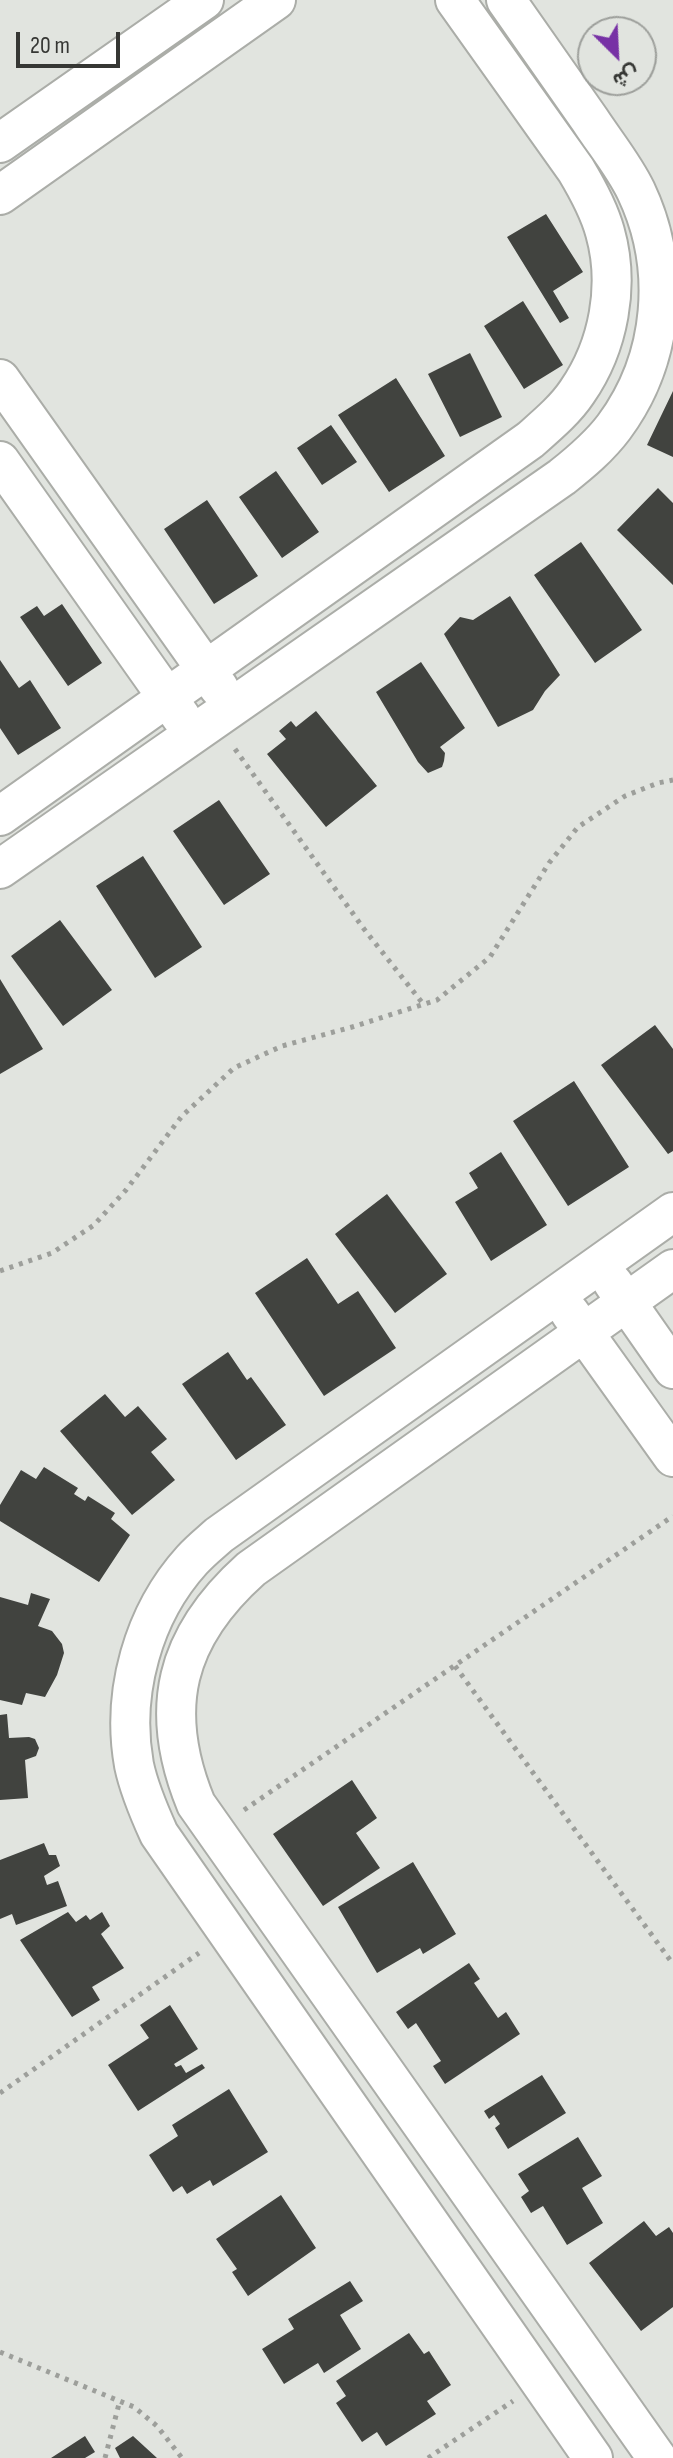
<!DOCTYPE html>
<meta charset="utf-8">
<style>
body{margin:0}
#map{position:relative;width:673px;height:2458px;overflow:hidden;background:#e1e4df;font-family:"Sofia Sans Condensed",Vazirmatn,sans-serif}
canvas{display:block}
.north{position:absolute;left:577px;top:16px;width:80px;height:80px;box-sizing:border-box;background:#e1e4df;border:2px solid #9d9f9b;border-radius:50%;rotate:156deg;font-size:22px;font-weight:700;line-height:32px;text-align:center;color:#363734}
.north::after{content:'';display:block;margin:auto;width:28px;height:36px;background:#7731a5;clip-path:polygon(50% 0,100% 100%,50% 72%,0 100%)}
.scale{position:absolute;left:16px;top:32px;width:104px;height:36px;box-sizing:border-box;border:4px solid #363734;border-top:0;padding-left:10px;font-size:24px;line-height:28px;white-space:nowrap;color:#363734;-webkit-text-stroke:6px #e1e4df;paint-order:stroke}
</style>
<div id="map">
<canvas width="673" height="2458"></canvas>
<div class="north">ش</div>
<div class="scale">20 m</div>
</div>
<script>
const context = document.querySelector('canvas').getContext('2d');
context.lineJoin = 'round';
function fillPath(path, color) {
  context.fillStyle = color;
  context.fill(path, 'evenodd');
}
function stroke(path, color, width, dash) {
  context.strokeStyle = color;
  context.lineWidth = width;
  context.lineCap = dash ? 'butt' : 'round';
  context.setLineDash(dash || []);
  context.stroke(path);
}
const building = new Path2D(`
 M546 214 583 272 553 291 569 318 560 323 507 237Z
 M523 301 563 365 524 389 484 326Z
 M470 353 502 417 460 437 428 374Z
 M396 378 445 456 389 492 338 415Z
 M673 391V457L647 445Z
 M331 425 357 462 322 485 297 448Z
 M276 471 319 532 282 558 239 497Z
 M658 488 673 503V585L617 530Z
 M207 500 258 576 214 604 164 529Z
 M581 542 642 630 595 663 534 575Z
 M510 596 560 675 545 691 533 710 498 727 444 634 460 617 473 620Z
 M62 604 102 663 68 686 20 617 37 606 44 616Z
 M0 660 19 688 30 680 61 728 18 755 0 728Z
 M421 662 465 728 440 747 445 753 444 761 442 767 428 773 418 762 376 692Z
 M316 711 377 786 326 827 267 754 286 739 279 731 291 721 296 727Z
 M219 800 270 874 224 905 173 831Z
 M143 856 202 947 155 978 96 886Z
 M60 920 112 990 63 1026 11 956Z
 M0 979 43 1049 0 1074Z
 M655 1025 673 1049V1151L668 1154 601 1065Z
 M574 1081 629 1167 568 1206 513 1121Z
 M501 1152 547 1225 491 1261 455 1202 478 1188 469 1173Z
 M387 1194 447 1274 395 1313 335 1234Z
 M307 1258 338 1304 358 1291 396 1348 324 1396 255 1293Z
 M228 1352 247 1380 251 1377 286 1425 236 1460 182 1384Z
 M105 1394 125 1417 138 1406 167 1439 151 1452 175 1480 132 1515 60 1431Z
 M44 1467 78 1488 74 1494 85 1501 88 1496 115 1513 111 1519 130 1535 99 1582 0 1521V1505L21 1470 36 1479Z
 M31 1593 50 1599 38 1626 52 1631 62 1644 64 1653 57 1675 45 1697 26 1693 22 1705 0 1700V1597L28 1605Z
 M7 1714 9 1738 29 1737 35 1739 39 1748 36 1756 25 1760 28 1798 0 1800V1715Z
 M352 1780 377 1818 356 1833 380 1868 323 1906 273 1834Z
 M44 1843 49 1855H56L60 1866 44 1876 47 1885 58 1881 67 1906 16 1925 12 1914 0 1919V1860Z
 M413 1862 456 1934 423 1954 420 1948 377 1973 338 1907Z
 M68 1912 76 1922 86 1915 90 1920 102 1912 110 1926 101 1934 124 1968 92 1987 100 2000 72 2017 20 1940Z
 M469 1963 480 1979 474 1983 498 2018 506 2012 520 2034 445 2084 433 2066 441 2061 416 2023 408 2029 396 2012Z
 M170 2005 198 2049 174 2064 176 2067 181 2065 186 2073 202 2064 205 2068 138 2111 108 2065 149 2038 140 2025Z
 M542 2075 566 2113 508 2149 495 2128 500 2124 494 2115 489 2119 484 2111Z
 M229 2089 268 2152 213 2186 210 2180 187 2194 182 2186 173 2192 149 2155 178 2136 172 2125Z
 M578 2137 602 2176 582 2188 603 2223 567 2245 543 2206 531 2213 521 2197 529 2191 518 2174Z
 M281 2195 316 2248 248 2296 232 2272 237 2269 216 2239Z
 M644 2221 656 2236 669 2227 673 2233V2307L641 2331 589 2263Z
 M350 2281 363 2301 340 2315 361 2349 324 2373 318 2363 284 2384 262 2349 294 2329 288 2319Z
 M409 2333 424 2354 429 2351 451 2385 427 2401 436 2414 386 2446 377 2432 362 2442 336 2403 346 2396 336 2381Z
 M85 2436 95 2452 85 2458H51Z
 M133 2436 157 2458H120L115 2448Z`);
const path = new Path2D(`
 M235 749 364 929 424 1005
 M0 1271 52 1253 94 1225 126 1190 182 1116 234 1068 282 1046 352 1027 437 1000 490 957 549 863 578 827 625 796 658 783 673 780
 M455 1666 673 1964
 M244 1810 673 1516
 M0 2093 199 1953
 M0 2352 134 2407 157 2426 182 2458
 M105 2458 120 2400
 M428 2458 513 2401`);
const street = new Path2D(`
 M0 143 204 0
 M0 195 276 0
 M0 379 219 688
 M0 461 181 717
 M0 816 530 440C547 425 565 410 577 392 609 346 620 285 605 232 599 210 588 190 576 170L455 0
 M0 869 562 477C581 462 599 447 614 427 665 358 672 267 636 191 624 166 605 143 590 120 562 80 534 40 506 0
 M613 1283 673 1369
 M570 1313 673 1457
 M593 2458 159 1834C149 1812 139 1789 134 1765 121 1693 143 1614 192 1560 200 1551 210 1543 219 1535L673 1212
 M657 2458 196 1804C157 1709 175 1637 251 1569L673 1269`);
fillPath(building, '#41433f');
stroke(street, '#abada8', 42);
stroke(path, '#9d9f9b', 5, [4, 6]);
stroke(street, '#fff', 38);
</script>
